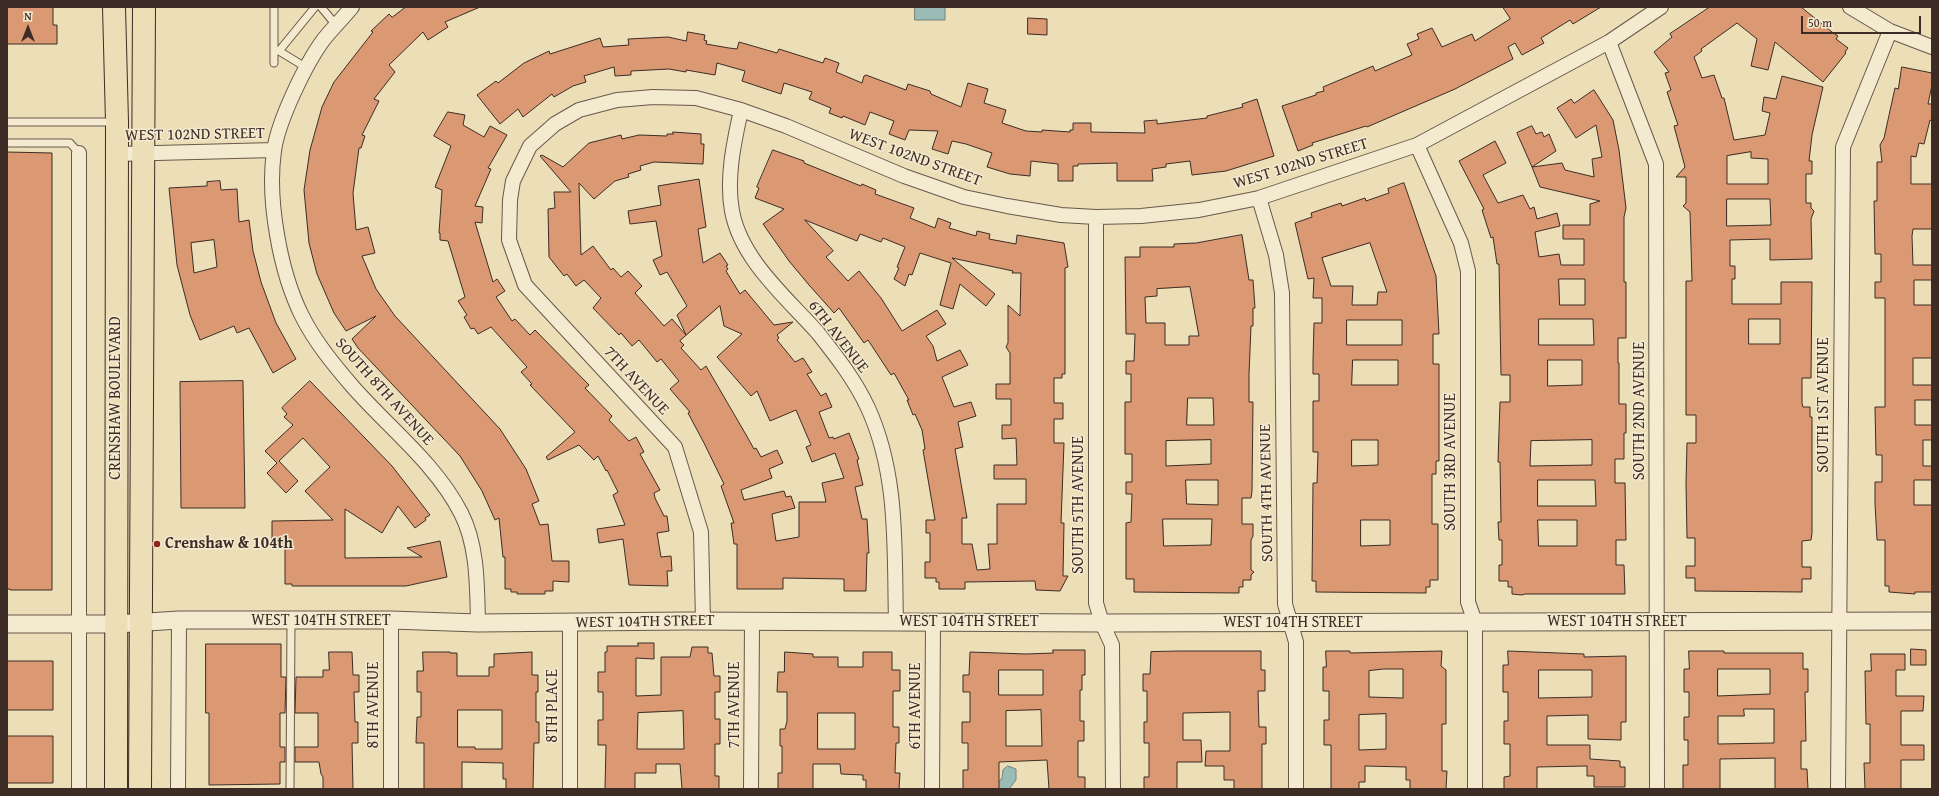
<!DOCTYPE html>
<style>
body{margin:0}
#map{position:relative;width:1939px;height:796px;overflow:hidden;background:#ecdeb7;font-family:"Gentium Book Plus",serif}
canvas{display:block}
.frame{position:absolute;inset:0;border:8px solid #3d2c25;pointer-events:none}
.north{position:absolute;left:8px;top:8px;width:40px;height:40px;-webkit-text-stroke:3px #f3ead0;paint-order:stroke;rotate:0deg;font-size:11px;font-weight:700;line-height:16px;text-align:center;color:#3d2c25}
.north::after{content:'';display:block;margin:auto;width:14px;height:18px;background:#3d2c25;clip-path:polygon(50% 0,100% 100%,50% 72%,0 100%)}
.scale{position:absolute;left:1801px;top:16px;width:120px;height:18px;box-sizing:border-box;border:2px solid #3d2c25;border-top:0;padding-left:5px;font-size:12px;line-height:14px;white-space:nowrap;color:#3d2c25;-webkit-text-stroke:3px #f3ead0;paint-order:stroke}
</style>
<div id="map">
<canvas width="1939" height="796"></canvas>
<div class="frame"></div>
<div class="north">N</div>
<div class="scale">50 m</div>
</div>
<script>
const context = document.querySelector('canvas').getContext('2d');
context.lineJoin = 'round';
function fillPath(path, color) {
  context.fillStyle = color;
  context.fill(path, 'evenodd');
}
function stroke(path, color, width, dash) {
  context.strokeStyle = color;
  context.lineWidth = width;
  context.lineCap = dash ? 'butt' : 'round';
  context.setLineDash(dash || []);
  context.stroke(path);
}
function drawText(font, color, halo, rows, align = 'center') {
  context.font = font + ' "Gentium Book Plus",serif';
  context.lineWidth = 3;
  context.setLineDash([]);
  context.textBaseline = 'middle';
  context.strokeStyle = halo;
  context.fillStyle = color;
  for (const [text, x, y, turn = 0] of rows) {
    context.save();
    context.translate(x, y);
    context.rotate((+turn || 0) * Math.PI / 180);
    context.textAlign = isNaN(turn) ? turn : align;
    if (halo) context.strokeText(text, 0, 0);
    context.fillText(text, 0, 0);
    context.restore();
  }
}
const water = new Path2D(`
 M915 7H945V20H915Z
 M1008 766 1016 769V780L1009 789H999L998 783 1002 778 1003 770Z`);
const building = new Path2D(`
 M7 7H53V25H57V44H7Z
 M406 7H480L445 22 448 27 428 40 423 32 389 65 395 72 374 99 379 101 362 135 365 136 361 148H359L353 193 356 230 368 227 375 253 362 256 376 289 395 316 500 429 526 469 539 501 532 504 540 525 548 524 552 561H569V582L553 581V591H545V594H517V592H511V589H505V557H503L499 518 495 520 482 491 460 456 358 348 352 339 376 316 346 331 334 313 317 274 309 243 304 190 310 150 322 107 334 82 373 32 371 31 389 14 392 17Z
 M1503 7H1601L1573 24 1570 20 1541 38 1544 43 1522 55 1515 43 1508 47 1513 59 1455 89 1367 127 1366 126 1312 143 1313 145 1298 151 1282 106 1316 95V93L1324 91 1323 87 1373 66 1375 71 1412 55 1407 44 1419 39 1417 34 1432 28 1442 47 1472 34 1475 41 1510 19Z
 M1710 7H1801L1832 32 1838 36 1836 39 1848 48 1845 52 1846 53 1823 82 1775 42 1768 70 1751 66 1757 39 1737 23 1701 49 1702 51 1694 57 1702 78 1714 75 1722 98H1724L1734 140 1765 135 1770 113 1762 111 1764 97 1776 99 1782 76 1823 87 1812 135 1809 161H1812V174H1806V203H1811V208L1814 211 1811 219 1812 259 1770 260V239L1730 240V266H1735V279H1732V304H1781V282H1812L1811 378H1802V403L1803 407H1810V417H1812V533L1811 540 1802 541V567H1811V579H1802V592L1695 591V578H1686V566H1695V538H1687L1686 483 1687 443H1696V415H1686V281H1692L1690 212 1683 206 1686 203V177H1676L1685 167 1674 126 1678 125 1667 92 1671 90 1665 73 1669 72 1654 52 1672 37 1670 34ZM1751 152V158L1768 159V184H1727V156ZM1727 199H1770L1771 225 1727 226ZM1749 319H1780V344H1749Z
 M1028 18 1047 19V35L1028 34Z
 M688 32 705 35 704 40 707 41 706 44 729 48 737 49 739 42 777 53 779 49 823 63 825 58 839 63 836 72 862 83 864 76 866 75 906 90 908 84 930 91 931 94 961 107 968 83 988 89 984 103 1006 110 1002 123 1026 131 1042 132V130L1070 132V130H1073V123H1091V132L1145 133 1144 121 1157 120V124L1207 118V116L1243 107 1242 104 1257 99 1274 156 1226 171 1192 175 1190 161 1166 164V167L1152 169 1153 181H1117V163L1078 164V166H1073V181H1058V164L1031 161 1030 176 1010 174 987 167 992 153 966 144 952 141 948 154 932 149 938 131 909 130 905 140 889 134 894 121 870 112 865 125 843 116 842 118 829 113 831 108 809 99 812 92 784 83 781 94 742 81 745 71 717 63 715 75 686 70V72L669 69 631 71V75L615 76 614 67 584 76 586 82 573 86 554 97 552 94 523 117 518 109 500 124 477 95 496 81 498 83 524 63 549 51 550 54 600 38 603 47 629 45 628 39 668 37 686 41Z
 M1902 67 1932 73V85L1928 104H1932V121L1930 120 1924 144 1919 143 1916 157 1911 156V184H1932V229H1913L1912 236 1913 265H1932V280H1914V305H1932V358H1913V385H1932V400H1915V425H1932V440H1923V466H1932V480H1914V505H1932V592H1915V594L1889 592V586H1885V540H1877L1875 503V482H1882V455H1876L1875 407H1885V298H1875V282H1881V254H1875L1874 201H1877V162H1882L1880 145 1884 138 1895 88 1898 89Z
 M1594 90 1613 120 1619 150 1626 208 1624 217V282H1626V338H1618V363H1619V404H1626V433H1624V459H1615V483H1625L1626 540H1616V565H1624L1625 594H1525L1522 595 1512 594V587H1508V581H1499V565H1502V540H1499L1498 522H1501L1500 462H1498L1500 402H1510V375H1501L1499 264H1497L1493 237 1491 238 1482 210 1484 209 1459 161 1495 141 1506 163 1483 175 1498 203 1523 195 1530 209 1534 207 1537 219 1557 213 1560 226 1535 232 1539 257 1559 254 1561 265H1584V239H1563V225H1590V204L1600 201 1540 187 1532 167 1562 163 1565 170 1594 177 1592 159 1602 157 1596 125 1576 138 1557 108 1571 99 1574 103ZM1559 279H1585V305H1560ZM1539 319H1593L1594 345H1539ZM1548 360H1582V385L1548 386ZM1592 440V465L1530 466 1531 441ZM1538 480H1595L1596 506H1538ZM1538 520H1577V546H1539Z
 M448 112 465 115 463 125 484 137 490 126 507 135 488 168 491 169 475 206 483 207 482 223 475 222 493 282 497 279 505 291 496 297 512 321 515 319 530 335 535 330 589 385 585 388 612 416 609 420 629 441 636 437 644 452 640 454 660 490 654 493 655 498 664 516H667L669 531 657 533 661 557 671 556 672 571H667L668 586 629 585 623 539 599 543 597 529 625 525 613 495 618 492 607 470 606 471 598 456 594 460 579 445 548 460 546 457 575 432 530 385 532 384 521 372 527 367 491 327 478 334 474 328 471 329 464 317 467 315 458 301 465 297 448 241 440 240V233H439L442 190 435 187 451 146 434 136Z
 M1532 126 1536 134 1542 132 1544 137 1549 134 1556 151 1532 167 1517 133Z
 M673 132 701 134V144H704L703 164 654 162 640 166 641 170 628 174 629 177 615 181 594 199 579 183 581 255 593 246 611 270 613 268 621 277 628 271 642 286 635 293 664 326 672 319 686 335 677 315 687 306 667 272 660 275 653 260 662 256 656 221 630 224 628 211 661 205 658 186 699 179 706 227 698 229 703 263 720 253 728 265 726 266 728 269 726 271 740 294 745 290 774 325 793 322 777 335 779 338 777 340 795 362 803 358 812 372 807 374 821 396 826 393 832 407 819 412 829 438 833 437 834 439 849 433 859 459 857 460 863 485 855 487 862 519H867L869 553H867L866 591H844V579L783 578V589H737V544H734L731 523H734L721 486 724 484 704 443 688 413 690 412 670 389 679 381 661 359 657 362 639 340 632 346 621 333 619 335 593 308 601 298 584 280 576 286 567 274 564 276 549 257 548 209 555 208 554 192H571L540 156 542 155 563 167 589 143 621 135 622 139 639 135 667 136V134H673ZM720 306 724 326 742 334 717 357 751 396 757 391 770 421 796 410 811 445 806 447 812 462 835 453 844 478 822 483 826 502H799V537L776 541 772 514 795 508 791 496 786 497 784 491 744 500 741 490 772 478 769 469 783 463 777 450 761 457 756 448 754 449 745 433 706 366 701 370 681 348 684 345 680 341Z
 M773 150 804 161V163L861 186 862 184 876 190 875 194 914 208 910 218 935 228 938 218 951 223 949 228 976 236 977 231 990 234 989 239 1016 244 1017 235 1064 243 1068 267 1065 268V374H1062V378H1054V403H1063V419H1054V443H1064L1061 523H1064L1063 576H1068L1060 591 1036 590 1035 581 965 582V589H939V582H936V578H925V562H930V533H926V520H935L923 450 925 449 922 430 915 414 913 415 907 400H909L894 373 891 375 868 340 864 343 839 308 834 313 809 285 789 261 763 224 784 209 755 198 759 188 757 187ZM805 220 857 241 860 234 881 242 883 238 905 247 897 267 899 268 894 279 905 286 909 274 912 275 920 253 951 263 940 305 953 309 960 284 986 306 995 294 952 258 1013 271 1012 273H1021L1020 316 1008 305V343L1006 347 1010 353V384H996V399H1011V425H1002V439L1016 438 1017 465H994V479H1026V504H997V544H988L990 569 977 570 972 544H962V518H967L955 449 963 447 958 422 976 416 971 402 954 407 942 377 968 365 960 350 937 361 933 346 926 336 946 324 937 310 902 331 881 298 859 271 848 281 826 257 833 251Z
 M7 152 52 153V590H10V589H7Z
 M220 181 221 190 237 189 239 222 249 220 253 251 261 282 276 323 296 359 273 373 249 328 237 333 234 326 200 340 190 315 177 265 169 188 207 186V182ZM214 240 217 267 194 273 191 243Z
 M1404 183 1436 276 1439 334H1433V364H1439V461H1436V474H1432V524H1438V580H1430V587H1426V593L1316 592V581H1312L1313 483H1317L1318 452H1313V401H1319V374H1313V361L1314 323H1322V298H1313L1314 278 1308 279 1295 223 1312 217 1311 213 1341 203 1342 206 1365 198 1366 201 1389 193 1388 189ZM1370 243 1387 292H1378L1377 305H1352L1353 286H1331L1322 258ZM1347 320H1402V345H1347ZM1353 360H1398V385H1352ZM1352 440H1378V465L1352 466ZM1361 520H1390V545L1361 546Z
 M1242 235 1249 280H1253L1255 308H1253V326H1251L1249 374V402H1253L1252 491 1251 498H1242V524H1253V536L1251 540V570L1254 572 1251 575V580H1243V587H1239V593L1134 592V579H1126V523L1131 522 1132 494H1126V482H1132V454H1125V402H1131V374H1126V361H1134L1135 334H1126L1125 257H1140V247H1174V244L1196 243ZM1190 287 1199 336H1189V345H1165V323H1146L1145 297 1157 296V289ZM1188 398H1213L1214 425H1187ZM1211 440V464L1166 466V441ZM1186 480H1218V505L1187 504ZM1163 519H1212L1211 545 1164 546Z
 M243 381 245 508H181L180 382Z
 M310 381 392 466 430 515 425 518 426 520 415 528 398 506 382 533 345 509V558L422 557 407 548 440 541 447 577 406 586H292V584H285V545L272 546V521L333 520 305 491 330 467 303 438 279 461 298 481 286 493 267 473 277 463 265 451 293 425 284 417 287 414 282 408Z
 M638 643H654V659L636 658V696L661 695V657H690L692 647H708V653H712L714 676H720V692H715V719H720V744H715V776H719V789H682L680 764H656V773H635V789H605L606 745H598V720H603V692H598V672H605V652H607V646H638ZM683 711 684 749H637L638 713Z
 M206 644H281V677H286L285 713H280V747H285V762H280V784L209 785V713H206Z
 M1911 649 1926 650V665H1911Z
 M1053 650H1085V675H1082V690H1080V721H1084V741H1078V777H1085V789H1049L1047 760 999 762V789H963V770H968V743H962V722H970V692H963V675H969L970 652 1026 654 1053 653ZM999 670H1043V695H999ZM1041 710 1042 746H1006V711Z
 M1180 651H1261V670H1265V691H1258L1259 727H1266V744H1262V789H1234V780H1224V766H1205L1206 751H1230V712L1183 713V740H1201L1202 762H1177V789H1144V777H1149V743H1144V722H1147V691H1143V674H1150L1151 652Z
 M1326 651H1350V653L1442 651 1441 666 1446 670V724H1442V771H1447L1446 789H1410V780H1406V767L1365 766V782H1359V789H1331V745H1324V720H1329V691H1323V667H1326ZM1384 669H1403V698L1369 697V671ZM1386 714V749L1359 750V715Z
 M1508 651 1584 654V657L1626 656V722H1621V740L1588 739V715L1547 716V745H1590V759L1620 761V767H1625V787H1594V776H1587V766L1537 767V789H1504V777L1510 776V744H1504V721H1508V692H1503V665H1508ZM1539 670H1592V697L1539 698Z
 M1689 651H1724V653H1803V669H1808V692H1805L1806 741H1801V769H1807L1808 789H1775V758L1720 759V789H1683V765H1688V740H1684V717H1689V692H1684V669H1689ZM1718 669H1770V694L1718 696ZM1744 709H1774V743L1718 744V716H1744Z
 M329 652H352L353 675H359V692H354L355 722H358V743H352L353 789H323V777L321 774 319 762H295V747H318V713H295L296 677H323V670H329Z
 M423 652H450V653H457V676H489V667H494V654L532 652V675H538V692H536V722H539V743H534L533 789H506V779H503V763L462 762V789H424V743H416L417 717H421V692H417V671H423ZM458 710H502V749H475V747H458Z
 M785 652 813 654V657H838V667H863V652H892V670H900V691H893V727H899V743H896L895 773H900L899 789H866V780H863V775L841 774 840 764H813V789H778V773H782V746H780V729H785L787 721V692H777L778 672H784ZM818 713H855V749H818Z
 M1871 654H1905V670H1896V696H1924L1923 711H1901V745H1924V760H1901V789H1865L1864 763H1870V724H1866L1865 671H1871Z
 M7 661H53V710H7Z
 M7 736H53V783H7Z`);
const service = new Path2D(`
 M274 7V63
 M321 7 336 25
 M307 68 279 51 315 7
 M7 122H115
 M7 143H70L79 153
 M290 789 291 621`);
const minor = new Path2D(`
 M352 7C343 18 333 28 324 39 306 63 278 121 274 151 267 200 280 272 302 316 315 342 334 365 353 387 389 428 436 464 461 513 478 546 477 587 478 623
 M1850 7 1890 31 1932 47
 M1609 42 1656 164 1657 789
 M741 110C734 142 726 178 732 211 741 260 787 298 818 333 837 357 855 380 868 408 899 476 894 550 896 622
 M1417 145 1461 243 1468 271V602L1475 622V789
 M117 154 274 150
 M1259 198 1276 255 1282 293 1285 604 1296 642V789
 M1096 217V603L1102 623 1112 645 1113 789
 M703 621 701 532 675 447 525 285 509 240 510 200 513 181 530 146 555 124 579 110 617 100 653 97 696 98 741 110 786 126 904 176 964 197 1007 206 1061 215 1096 217 1141 216 1199 210 1259 198 1417 145 1609 42 1661 7
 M79 789V153
 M178 789 179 620
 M391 789V620
 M570 789V623
 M751 789 752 622
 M932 789 933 622
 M1838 789 1843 147 1890 31`);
const tertiary = new Path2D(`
 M7 624H116L179 620H391L478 623 686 621 1102 623 1932 621`);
const primary = new Path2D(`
 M114 7 117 122 116 789
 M140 789 144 7`);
const markers = [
 [157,544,4,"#8f2418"]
];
const streetNames = [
 ["WEST 102ND STREET",195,135,-1],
 ["WEST 102ND STREET",915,158,20],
 ["WEST 102ND STREET",1301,164,-17],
 ["6TH AVENUE",838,337,52],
 ["7TH AVENUE",636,381,47],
 ["SOUTH 8TH AVENUE",384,392,48],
 ["CRENSHAW BOULEVARD",116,398,-90],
 ["SOUTH 1ST AVENUE",1824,405,-90],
 ["SOUTH 2ND AVENUE",1640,411,-90],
 ["SOUTH 3RD AVENUE",1451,462,-90],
 ["SOUTH 4TH AVENUE",1267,493,-91],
 ["SOUTH 5TH AVENUE",1079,505,-90],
 ["WEST 104TH STREET",321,621],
 ["WEST 104TH STREET",645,622,-1],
 ["WEST 104TH STREET",969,622],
 ["WEST 104TH STREET",1617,622],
 ["WEST 104TH STREET",1293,623],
 ["8TH AVENUE",374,705,-90],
 ["7TH AVENUE",735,705,-90],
 ["8TH PLACE",553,706,-90],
 ["6TH AVENUE",916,706,-90]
];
const poiNames = [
 ["Crenshaw & 104th",165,544]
];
fillPath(water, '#9abbb6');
stroke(water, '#75827c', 1);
fillPath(building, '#da9973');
stroke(building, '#3d2c25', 1);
stroke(service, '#69584a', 9);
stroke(minor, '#69584a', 16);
stroke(tertiary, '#69584a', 19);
stroke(primary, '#3d2c25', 24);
stroke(service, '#f3ead0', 7);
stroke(minor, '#f3ead0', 14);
stroke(tertiary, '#f3ead0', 17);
stroke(primary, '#ecdeb7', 22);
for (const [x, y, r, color] of markers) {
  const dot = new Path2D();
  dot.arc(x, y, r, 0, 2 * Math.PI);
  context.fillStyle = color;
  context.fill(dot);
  stroke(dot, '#f3ead0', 1.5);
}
drawText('16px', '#3d2c25', '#f3ead0', streetNames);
drawText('bold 16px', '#3d2c25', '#f3ead0', poiNames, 'left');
</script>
